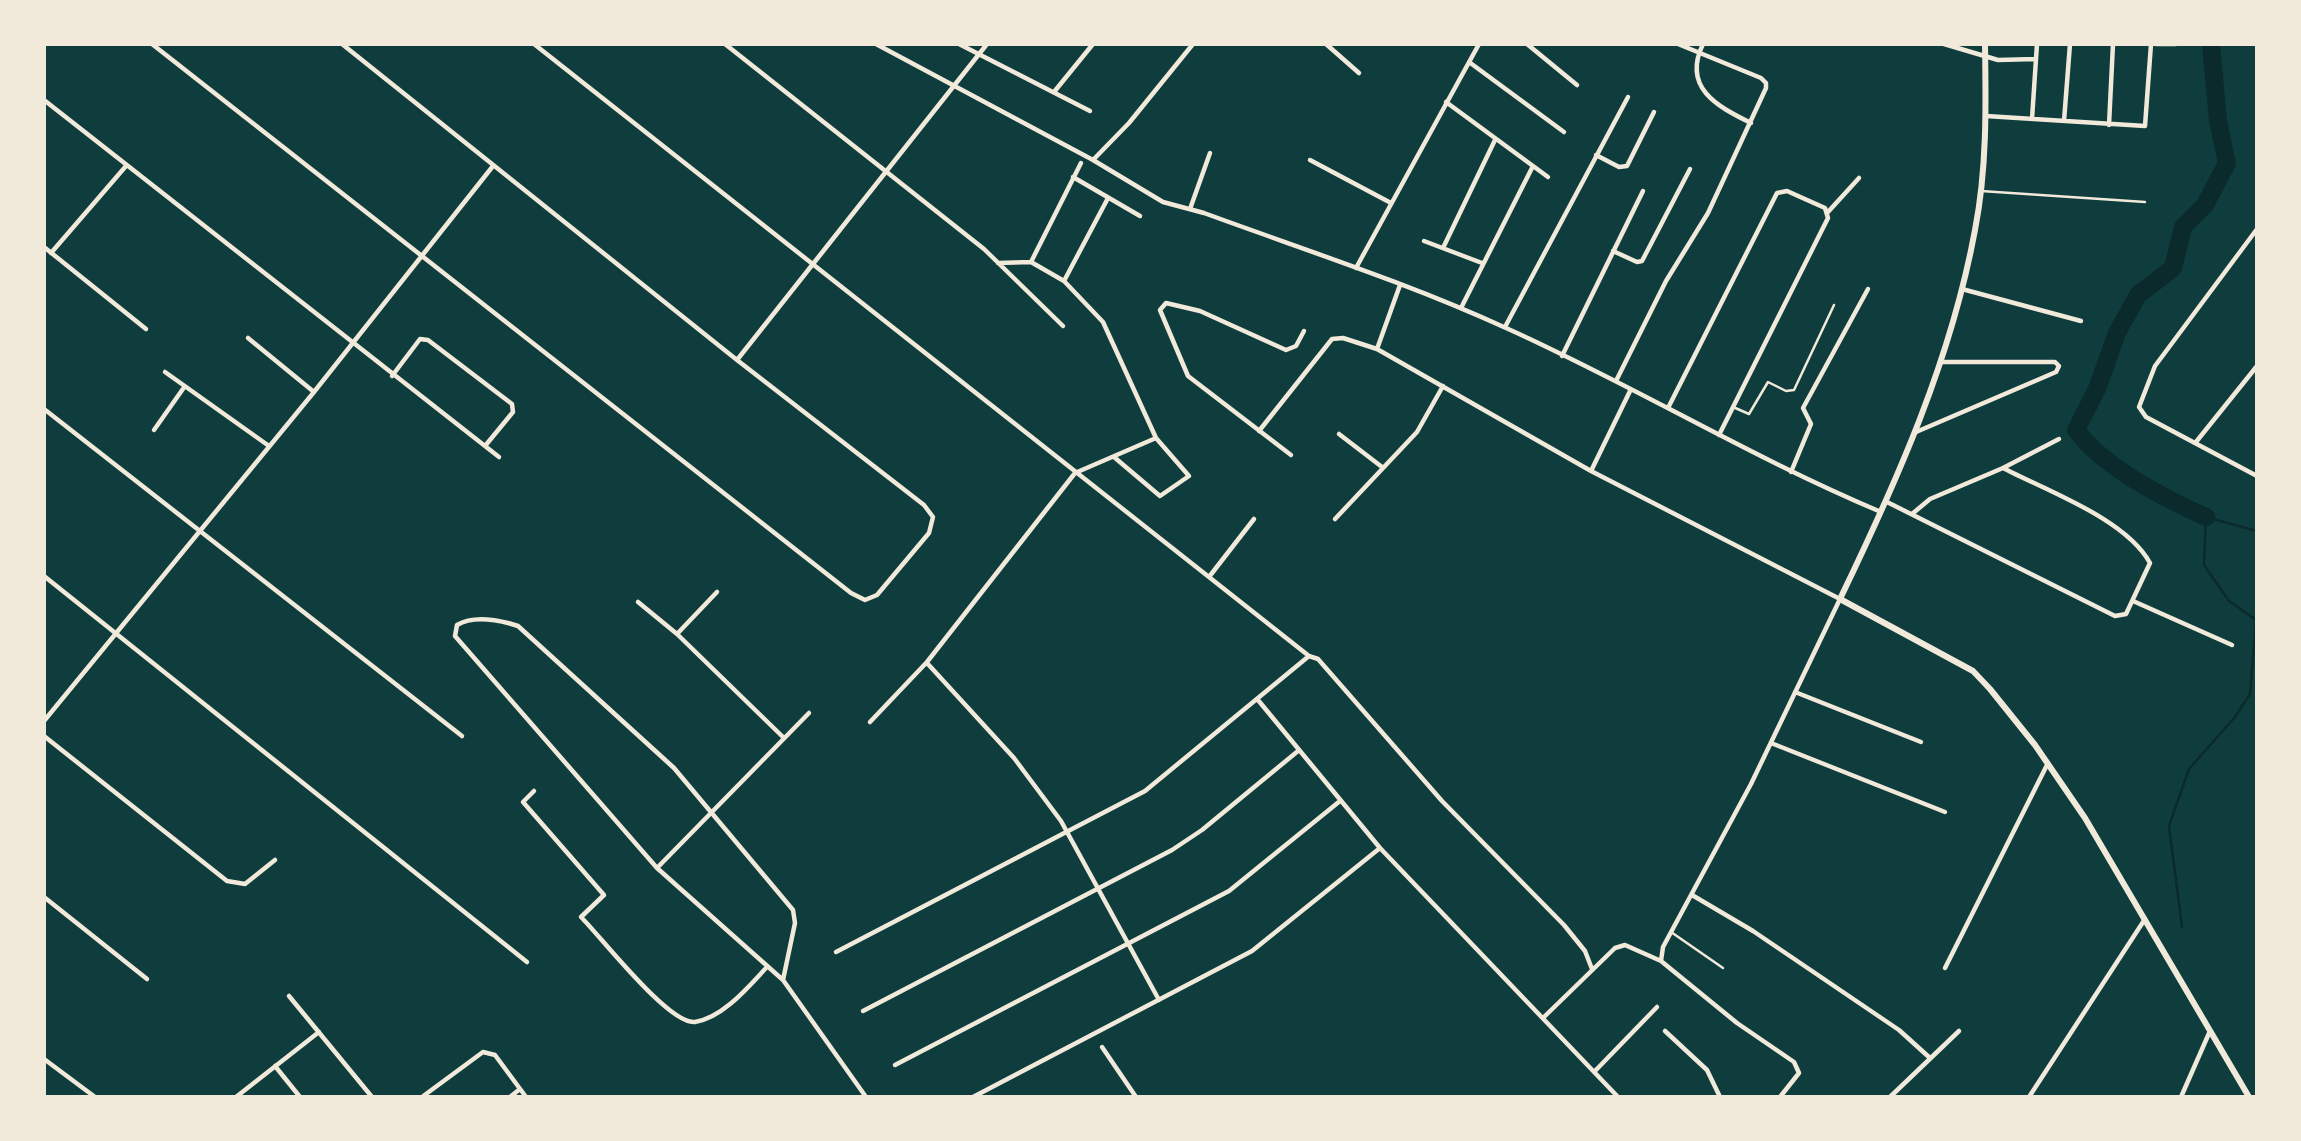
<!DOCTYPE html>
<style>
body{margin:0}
#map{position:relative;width:2301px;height:1141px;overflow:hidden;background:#0f3d3e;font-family:Arial,sans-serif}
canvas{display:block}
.frame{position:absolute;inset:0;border:46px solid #f1e9da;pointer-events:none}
</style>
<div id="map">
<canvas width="2301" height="1141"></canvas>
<div class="frame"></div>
</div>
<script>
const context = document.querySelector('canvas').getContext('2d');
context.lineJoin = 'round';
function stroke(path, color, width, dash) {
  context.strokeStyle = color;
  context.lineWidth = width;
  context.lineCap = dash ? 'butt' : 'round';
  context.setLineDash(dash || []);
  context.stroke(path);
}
const stream = new Path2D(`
 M2182 927 2169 826 2189 769 2235 717 2250 694 2256 620 2229 601 2204 565 2206 517 2257 531`);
const river = new Path2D(`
 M2206 517C2164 498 2104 468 2076 430L2097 389 2117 333 2138 295 2173 268 2183 227 2205 205 2227 163 2218 121 2211 44`);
const service = new Path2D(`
 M1981 191 2145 202
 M1733 407 1749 414 1768 382 1786 391 1794 390 1834 305
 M1671 932 1723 968`);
const minor = new Path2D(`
 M152 44 851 593 865 600 877 595 929 533 933 517 924 505 737 360 342 44
 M534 44 1309 656 1318 659 1442 801 1564 925 1585 951 1592 969
 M725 44 984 249 1063 326
 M876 44 1093 160 1163 202 1204 213C1305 250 1408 283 1506 328 1633 385 1752 458 1881 512
 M959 44 1090 111
 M1326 44 1359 73
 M1527 44 1577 85
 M1703 44C1682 87 1716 106 1751 123
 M1944 44 1998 60 2036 59
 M2156 44H2176
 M1469 62 1564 132
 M1054 92 1093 44
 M44 100 499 457
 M1446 102 1548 177
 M1986 116 2145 126 2151 44
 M2032 119 2037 44
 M2064 121 2070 44
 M2109 125 2113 44
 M1596 155 1619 167 1627 166 1654 112
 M1093 160 1129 123 1193 44
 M1310 160 1391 203
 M1073 177 1140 216
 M1190 209 1210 153
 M1828 212 1859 178
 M2257 229 2155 366 2139 407 2146 417 2257 476
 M1424 241 1482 263
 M44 247 146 329
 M1443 248 1495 140
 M1613 251 1637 262 1642 261 1690 169
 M51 253 126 166
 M1031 262 1064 281 1103 322 1156 438 1189 476 1160 496 1114 457
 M1031 262 1081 163
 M998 263 1031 262
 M1356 268 1479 44
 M1064 281 1108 198
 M1962 289 2081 321
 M1461 308 1533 166
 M1505 327 1628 97
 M248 338 314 392
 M1377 349 1400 285
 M1562 356 1643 191
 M737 360 987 44
 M165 372 269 446
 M392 376 420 339 428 340 512 404 513 412 485 446
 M1616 381 1666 281 1708 213 1766 88V83L1761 78 1678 44
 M1668 408 1777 193 1787 191 1825 208 1828 218 1719 435
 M44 409 462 736
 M154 430 185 386
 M1259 431 1332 339 1343 338 1377 349 1591 471 1840 599 1751 784 1663 947 1661 961
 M1916 432 2056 372 2059 366 2055 362H1940
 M1339 434 1382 467
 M2196 442 2257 366
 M1291 455 1188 376 1160 310 1166 303 1200 311 1286 350 1296 346 1304 331
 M1591 471 1631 389
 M1791 472 1811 424 1803 408 1868 289
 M1887 502 2115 616 2126 614 2150 563C2126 519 2047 491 2003 468
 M1912 514 1930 499 2003 468 2059 439
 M1335 519 1417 432 1443 386
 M44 576 527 962
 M1209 577 1254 519
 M2133 601 2232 645
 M638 602 677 634 784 738
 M677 634 717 592
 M927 663 1014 758 1061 821 1159 1000
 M1795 692 1921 742
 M1258 700 1380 848 1618 1097
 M44 721 314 392 493 166
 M870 722 927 662 1075 473 1156 438
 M44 736 227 881 245 884 275 860
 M1771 743 1945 812
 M534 791 523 802 604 895 581 917C601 937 669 1025 695 1022 723 1018 749 986 767 967
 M657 868 809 713
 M1692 895 1753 931 1899 1030 1930 1058
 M44 897 147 979
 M836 952 1145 791 1309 656
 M1945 968 2048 763
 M783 980 795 923 793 910 674 768 518 626C500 620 474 615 457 625L455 636 657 868 783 980 866 1097
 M289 996 372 1097
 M863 1011 1172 850 1202 830 1298 751
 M1544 1017 1615 948 1625 945 1661 961 1737 1023 1794 1062 1799 1073 1780 1097
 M1665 1031 1707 1070 1720 1097
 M1102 1047 1136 1097
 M44 1059 95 1097
 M895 1065 1229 891 1340 801
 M275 1066 300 1097
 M1595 1071 1657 1007
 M236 1097 319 1032
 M422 1097 483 1052 495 1055 526 1097
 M510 1097 520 1089
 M973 1097 1252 951 1380 848
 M1890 1097 1959 1031
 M2029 1097 2145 919
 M2181 1097 2210 1031`);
const secondary = new Path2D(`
 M1985 44C1986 106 1987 169 1975 230 1951 360 1897 481 1840 599L1973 671 1990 689 2035 745 2085 818 2249 1097`);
stroke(stream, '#0a2a2b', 2.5);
stroke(river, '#0a2a2b', 18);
stroke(service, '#f1e9da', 2.5);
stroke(minor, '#f1e9da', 4.5);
stroke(secondary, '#f1e9da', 6);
</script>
